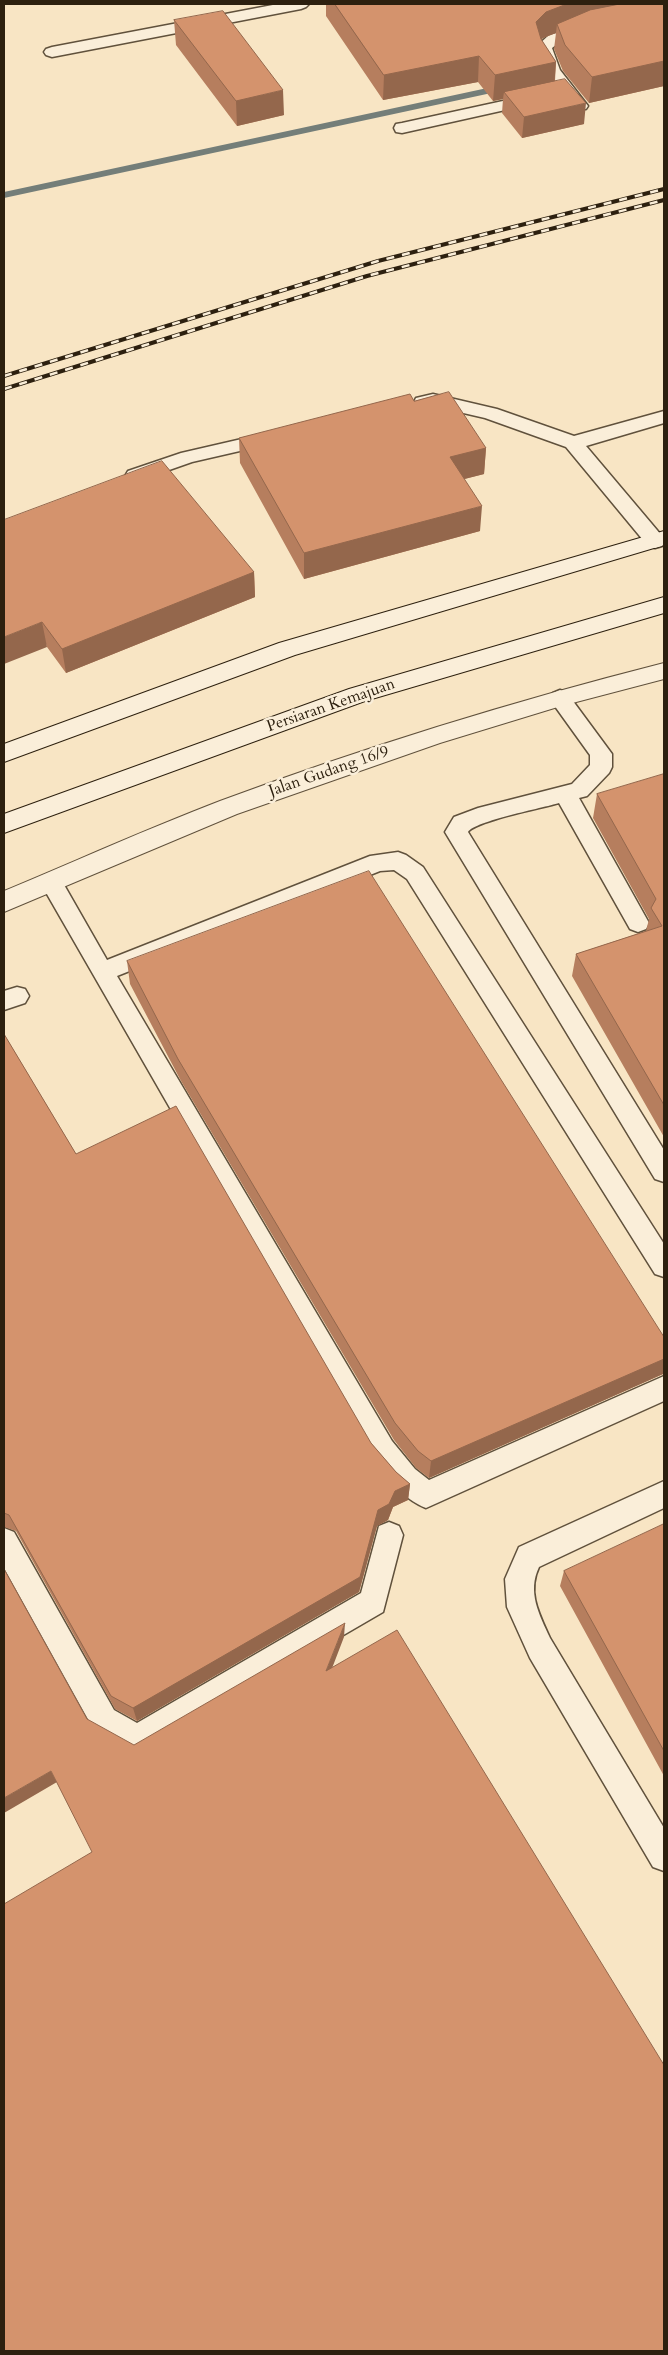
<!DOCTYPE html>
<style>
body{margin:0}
#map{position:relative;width:668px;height:2355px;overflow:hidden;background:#f8e5c4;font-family:Cardo,serif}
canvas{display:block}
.frame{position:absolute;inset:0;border:5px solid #2d200f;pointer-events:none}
</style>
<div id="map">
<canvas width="668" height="2355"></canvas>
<div class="frame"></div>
</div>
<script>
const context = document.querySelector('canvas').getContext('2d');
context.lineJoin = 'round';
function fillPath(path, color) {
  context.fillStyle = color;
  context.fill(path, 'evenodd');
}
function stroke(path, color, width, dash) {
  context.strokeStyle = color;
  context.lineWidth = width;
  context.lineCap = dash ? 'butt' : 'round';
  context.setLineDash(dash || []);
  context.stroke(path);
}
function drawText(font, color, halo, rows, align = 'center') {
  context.font = font + ' Cardo,serif';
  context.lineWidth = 5;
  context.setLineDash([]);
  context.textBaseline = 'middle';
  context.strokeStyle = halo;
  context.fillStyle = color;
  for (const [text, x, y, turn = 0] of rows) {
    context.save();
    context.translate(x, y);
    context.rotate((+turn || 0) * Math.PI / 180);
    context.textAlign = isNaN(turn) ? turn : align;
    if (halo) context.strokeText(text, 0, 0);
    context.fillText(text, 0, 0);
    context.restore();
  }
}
const stream = new Path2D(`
 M506 84 510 85V89L4 198V192Z`);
const lane = new Path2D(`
 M278 4H309L306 7 301 9 52 57 46 55 44 52 46 49 52 47Z
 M589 24 595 26 597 29 595 32 561 41 552 48 560 70 588 106 586 109H574C559 91 539 72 536 47L549 35Z
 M535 94 541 96 543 99 541 102 402 133 396 132 394 128 396 124 402 123Z
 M433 394 497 409 574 436 664 411V423L586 446 662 536 664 540 662 546 655 548 648 546 566 447 485 418 433 406 423 408 416 406 414 402 416 398Z
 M272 432 279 434 282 438 279 442 192 462 135 482 128 481 125 476 128 471 181 453Z
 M560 690 567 693 612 754V767L609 773 587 796 579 798 649 923 646 929 638 932 630 929 559 803C543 808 475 821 468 832L664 1150V1182L655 1179 445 832 454 817 478 808 572 784 590 765V755L549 698 553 693Z
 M398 852 406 855 423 867 664 1244V1277L655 1274 407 879 394 870 380 871 117 976 392 1441 415 1469 429 1480 664 1376V1401L426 1508C403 1499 388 1478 372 1459L40 882 43 876 51 873 59 876 107 960 370 856Z
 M17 987 25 989 29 996 25 1003 4 1010V991Z
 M664 1481V1508L539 1567C527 1592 539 1614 550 1638L664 1828V1871L653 1867 530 1658 507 1607 505 1579 519 1547Z
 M389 1522 399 1526 403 1535 383 1612 137 1755 94 1730 4 1568V1528L14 1532 114 1710 137 1723 361 1593 379 1526Z`);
const street = new Path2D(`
 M664 663V679L561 706 440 743 237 814 4 912V891C76 861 147 829 220 801 365 747 514 701 664 663Z`);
const secondary = new Path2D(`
 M664 531V545L295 655 4 762V744L279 643Z
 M664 597V613L365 701 4 833V814L349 689Z`);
const rail = new Path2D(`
 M4 376 378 261 664 189
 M4 389 367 276 664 200`);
const wall = new Path2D(`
 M326 4H664V86L589 103 563 71 554 49 556 33 543 38 541 40 556 62 555 81 584 124 522 138 502 113 503 99 493 101 478 82 383 100 326 16Z
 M174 20 284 115 237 126 176 45Z
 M414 401 486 448 484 474 464 479 480 531 304 579 240 463 239 438Z
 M4 520 254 572 255 597 66 673 47 647Z
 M664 774V1137L572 976 576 954 646 931 649 919 593 818 597 794Z
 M127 961 664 1337V1375L663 1374 429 1478 416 1468 394 1440 181 1081 130 984Z
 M4 1034 76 1154 371 1443 396 1472 410 1484 408 1500 393 1507 388 1520 377 1526 359 1592 137 1721 115 1709 16 1531 4 1527Z
 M664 1524V1776L560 1586 564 1571Z`);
const shadedWall = new Path2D(`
 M567 4H664L557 24 556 33 543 38 534 47 536 22 546 12Z
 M479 56 478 82 383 100 384 75Z
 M664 61V86L589 103 592 77Z
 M556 62 554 88 504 92 503 99 493 101 495 75Z
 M283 90 284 115 237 126 236 101Z
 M586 103 584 124 522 138 524 117Z
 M486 448 484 474 449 483 450 457Z
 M482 506 480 531 304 579V553Z
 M254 572 255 597 66 673 62 649Z
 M42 622 47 647 4 664V637Z
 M664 1359V1371L663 1374 429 1478 431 1461Z
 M410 1484 408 1500 393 1507 388 1520 377 1526 359 1592 137 1721 133 1708 378 1510 395 1491Z
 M345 1623 344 1637 326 1684V1671Z
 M51 1771 57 1782 4 1813V1798Z`);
const building = new Path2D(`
 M335 4H567L546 12 536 22 541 39 556 62 495 75 479 56 384 75Z
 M620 4H664V61L592 77 565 45 557 24 590 10Z
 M223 11 283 90 236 101 174 20Z
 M565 79 586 103 524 117 504 92Z
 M449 392 486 448 450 457 482 506 304 553 239 438 410 394 414 401Z
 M162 461 254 572 62 649 42 622 4 637V520Z
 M664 774V1105L576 954 662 926 651 908 656 899 597 794Z
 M369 871 664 1337V1359L431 1461 418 1451 395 1423 178 1059 127 961Z
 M4 1034 76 1154 176 1106 371 1443 396 1472 410 1484 395 1491 389 1504 378 1510 360 1577 133 1708 111 1696 9 1515 4 1513Z
 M664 1524V1751L564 1571Z
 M4 1569 87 1719 134 1745 345 1623 326 1671 397 1630 664 2065V2351H4V1904L92 1852 51 1771 4 1798Z`);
const streetNames = [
 ["Persiaran Kemajuan",331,706,-19],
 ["Jalan Gudang 16/9",329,772,-19]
];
fillPath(stream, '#747e79');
stroke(lane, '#60513c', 3);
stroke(street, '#60513c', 2);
stroke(secondary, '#2d200f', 2);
fillPath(lane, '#faeed9');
fillPath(street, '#faeed9');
fillPath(secondary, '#faeed9');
stroke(rail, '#2d200f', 4);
stroke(rail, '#faeed9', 2.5, [8]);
fillPath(wall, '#b67e5e');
fillPath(shadedWall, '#94674c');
fillPath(building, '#d4936d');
stroke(building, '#94674c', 1);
drawText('16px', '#2d200f', '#faeed9', streetNames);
</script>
